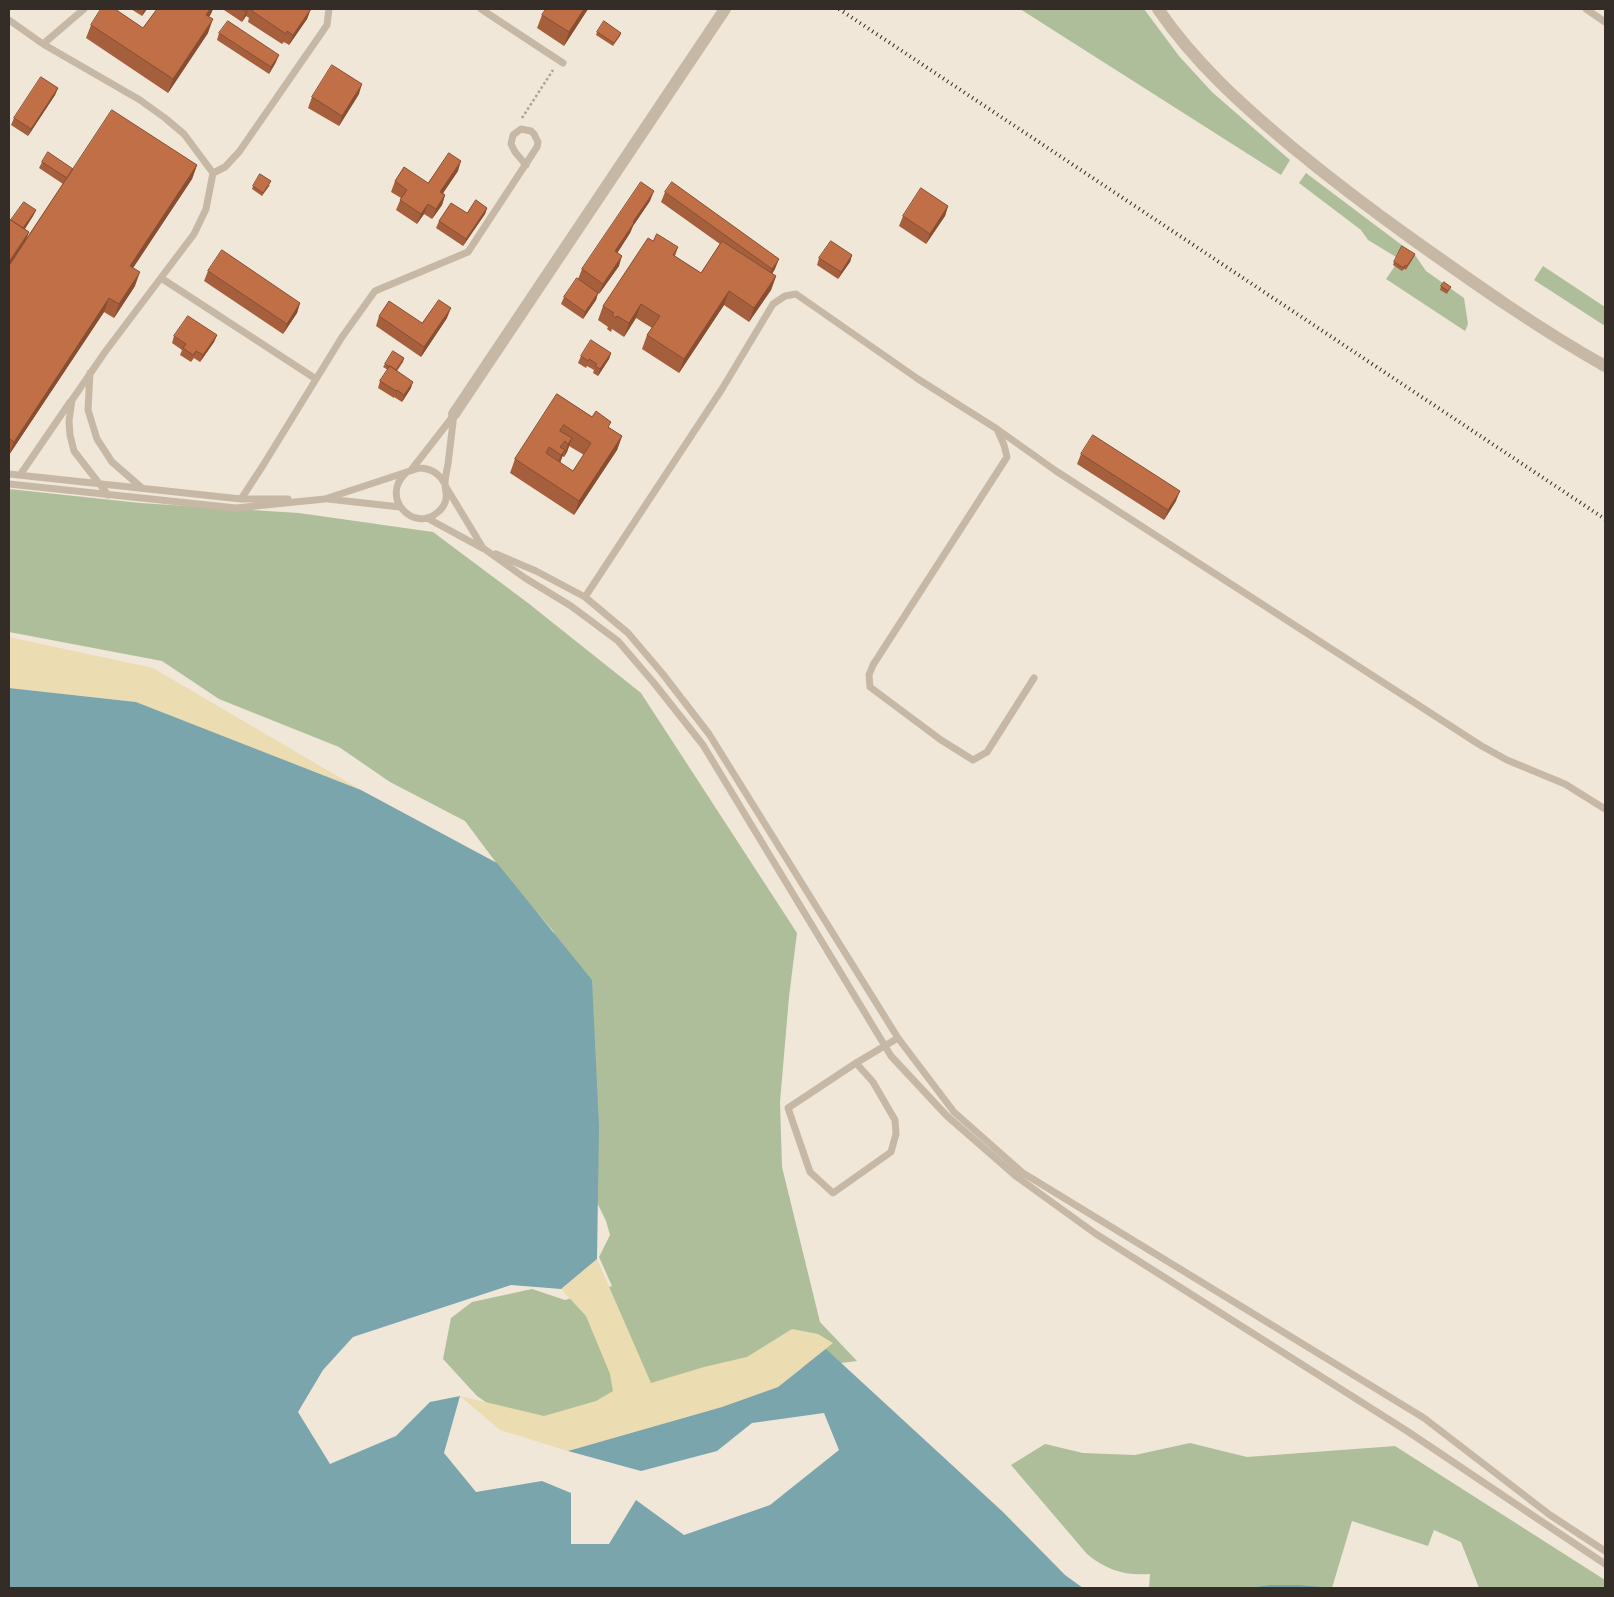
<!DOCTYPE html>
<style>
body{margin:0}
#map{position:relative;width:1614px;height:1597px;overflow:hidden;background:#f0e7d9;font-family:"Titillium Web",sans-serif}
canvas{display:block}
.frame{position:absolute;inset:0;border:10px solid #342c27;pointer-events:none}
</style>
<div id="map">
<canvas width="1614" height="1597"></canvas>
<div class="frame"></div>
</div>
<script>
const context = document.querySelector('canvas').getContext('2d');
context.lineJoin = 'round';
function fillPath(path, color) {
  context.fillStyle = color;
  context.fill(path, 'evenodd');
}
function stroke(path, color, width, dash) {
  context.strokeStyle = color;
  context.lineWidth = width;
  context.lineCap = dash ? 'butt' : 'round';
  context.setLineDash(dash || []);
  context.stroke(path);
}
const green = new Path2D(`
 M1020 9H1144L1179 56 1212 92 1290 160 1281 175Z
 M1306 173 1403 246 1396 257 1368 240 1361 230 1299 183Z
 M1415 255 1426 271 1464 298 1468 324 1465 331 1386 279 1395 266 1406 270Z
 M1543 266 1605 307V326L1534 280Z
 M9 489 140 503 299 513 433 532 528 603 641 693 797 933 789 997 780 1102 782 1167 820 1322 857 1361 769 1372 532 1434 477 1396 443 1359 451 1318 472 1302 532 1289 565 1300 612 1286 599 1257 610 1235 606 1221 591 1190 578 985 553 931 506 876 465 821 390 782 339 747 219 699 162 661 9 632Z
 M1190 1443 1247 1457 1395 1446 1605 1580V1588H1479L1461 1542 1434 1530 1428 1546 1352 1521 1332 1588 1285 1585 1250 1588H1149L1150 1574C1125 1576 1106 1570 1087 1554L1011 1465 1045 1444 1083 1453 1135 1455Z`);
const sand = new Path2D(`
 M9 637 153 668 361 790 136 702 9 688Z
 M597 1259 651 1383 704 1367 747 1357 792 1329 818 1334 833 1343 778 1387 722 1407 568 1451 500 1430 460 1396 544 1416 596 1401 613 1391 610 1374 586 1316 561 1289Z`);
const water = new Path2D(`
 M9 688 136 702 361 790 497 863 592 980 599 1126 597 1259 561 1289 511 1285 353 1337 323 1370 298 1412 330 1464 396 1436 430 1402 460 1396 444 1453 476 1492 542 1481 571 1493V1544H609L636 1500 684 1535 770 1505 839 1450 824 1413 752 1423 717 1451 641 1471 568 1451 722 1407 778 1387 826 1349 1003 1512 1065 1575 1083 1588H9Z
 M1270 1585H1299L1332 1588H1250Z`);
const path = new Path2D(`
 M522 118 553 70`);
const lane = new Path2D(`
 M481 9 563 63
 M1586 9 1605 22
 M9 20 43 44 140 100 165 118 184 134 213 173 206 209 194 234 105 352 72 400 69 421 70 435 74 451 108 495
 M43 44 84 9
 M213 173 225 167 239 152 327 25 329 9
 M161 278 316 379
 M90 373 88 410 97 439 112 462 142 488
 M997 429 1056 471 1480 745 1507 760 1565 784 1605 809
 M412 469 454 415
 M406 473C379 497 414 534 438 512 442 509 445 504 446 499 447 493 445 489 445 484 445 477 447 470 448 464 450 448 452 431 454 414
 M9 474 241 499H288
 M20 475 70 402
 M9 484 236 508 325 499 419 468C431 468 439 473 445 484
 M446 487 483 548 525 578 571 606 618 641 654 683 703 745 891 1056 947 1116 1017 1177 1096 1234 1407 1431 1605 1564
 M241 499 262 467 342 337 375 291 468 252 537 147 538 142 534 134 531 131 521 129 513 135 511 144 515 152 526 165
 M328 499 400 507
 M427 518 482 548
 M496 554 536 571 585 597 628 633 662 673 709 734 898 1038 954 1112 1023 1173 1424 1418 1550 1515 1605 1551
 M585 597 722 389 773 304 785 296 796 294 918 379 997 429 1004 445 1007 457 873 665 869 675 870 687 941 740 973 760 987 752 1034 678
 M856 1063 873 1082 895 1120 896 1134 891 1152 833 1193 810 1172 788 1108 856 1063 898 1038`);
const street = new Path2D(`
 M1158 9C1195 63 1242 105 1292 147 1332 180 1373 211 1415 241 1477 285 1539 329 1605 366
 M454 414 725 9`);
const rail = new Path2D(`
 M839 9 1605 519`);
const wall = new Path2D(`
 M131 9H147L142 16Z
 M157 9H213L209 17 208 33 168 93 86 38 91 25 143 28Z
 M224 9H310L307 19 289 45 284 42 282 44 248 22 249 18 246 16 242 22 224 10Z
 M588 9 564 46 537 28 542 15Z
 M597 32 621 33 620 36 613 46 596 35Z
 M219 33 276 62 269 74 217 40Z
 M58 88 55 95 28 136 11 125 14 118Z
 M359 94 339 126 308 108 312 97Z
 M42 162 73 169 197 165 192 179 133 268 135 286 114 318 104 312 9 455V219L11 220 36 210 33 216 25 229 29 232 26 239 63 184 39 168Z
 M458 171 443 193 445 195 442 205 432 219 424 214 417 224 396 210 401 198 391 192 395 181 428 183Z
 M270 185 262 196 252 189 253 186Z
 M665 192 775 269 772 274 776 276 771 290 749 322 724 305 679 373 642 349 647 335 652 328 636 318 624 337 612 329 611 332 607 329 608 327 598 320 603 306 653 241 678 247 675 256 701 273 720 244 661 202Z
 M650 201 633 226 630 233 618 252 619 266 599 294 598 293 596 300 583 319 561 304 564 297 578 279 582 269Z
 M948 206 945 216 926 244 899 226 903 216Z
 M487 208 485 214 463 246 436 228 439 221Z
 M1415 254 1414 257 1406 270 1404 269 1402 271 1393 265 1394 262Z
 M852 255 850 262 838 279 817 265 819 258Z
 M208 271 300 303 297 313 283 334 204 281Z
 M1441 286 1449 290 1447 294 1440 290Z
 M379 316 422 323 447 318 421 357 376 326Z
 M217 335 214 342 200 362 194 358 191 362 180 355 182 350 172 343 174 336Z
 M611 353 609 359 598 376 593 373 594 370 587 366 586 368 578 363 581 356Z
 M404 358 403 362 397 371 411 388 402 402 394 397V398L378 388 380 381 388 370 383 367 385 364Z
 M557 394 622 436 617 450 574 515 510 473 515 459ZM569 446 584 455 573 471 560 463 562 456 564 457 567 452Z
 M1081 454 1176 501 1164 520 1077 464Z`);
const shadedWall = new Path2D(`
 M144 9H147L142 16Z
 M210 9H213L211 14 201 28 206 15Z
 M247 9H248L246 16 242 22 246 11Z
 M311 9 307 19 289 45 293 35Z
 M584 9H588L564 46 569 32Z
 M213 19 208 33 168 93 173 79Z
 M279 55 276 62 269 74 271 67Z
 M362 84 359 94 339 126 342 116Z
 M58 88 55 95 28 136 31 129Z
 M461 161 458 171 437 202 440 192Z
 M197 165 192 179 125 280 130 266Z
 M654 191 650 201 633 226 630 233 612 261 615 251 633 222Z
 M445 195 442 205 432 219 436 209Z
 M428 204 424 214 417 224 421 214Z
 M948 206 945 216 926 244 930 234Z
 M487 208 485 214 463 246 466 239Z
 M36 210 33 216 20 236 22 229Z
 M29 232 25 242 9 267V262Z
 M852 255 850 262 838 279 841 272Z
 M622 256 619 266 599 294 603 284Z
 M779 259 775 269 768 279 772 269Z
 M140 272 135 286 114 318 119 304Z
 M776 276 771 290 749 322 754 308Z
 M729 291 724 305 679 373 684 359Z
 M598 293 596 300 583 319 585 312Z
 M109 298 104 312 9 455 14 442Z
 M300 303 297 313 283 334 287 324Z
 M641 304 636 318 624 337 629 323Z
 M451 308 447 318 421 357 424 347Z
 M217 335 214 342 200 362 203 355Z
 M611 353 609 359 598 376 600 369Z
 M413 382 411 388 402 402 404 395Z
 M622 436 617 450 574 515 579 501Z
 M572 438 567 452 564 457 568 444Z
 M565 450 560 463 556 469 561 455Z
 M1180 491 1176 501 1164 520 1168 510Z`);
const building = new Path2D(`
 M101 9H115L143 28 157 9H210L206 15 213 19 173 79 91 25Z
 M241 9H247L246 11Z
 M254 9H311L293 35 287 31 286 34 252 11Z
 M546 9H584L569 32 542 15Z
 M228 21 279 55 271 67 219 33Z
 M604 21 621 33 614 43 597 32Z
 M332 65 362 84 342 116 312 97Z
 M41 77 58 88 31 129 14 118Z
 M112 110 197 165 130 266 140 272 119 304 109 298 14 442 9 438V266Z
 M48 152 73 169 67 178 42 162Z
 M449 153 461 161 440 192 445 195 436 209 428 204 421 214 400 200 407 190 395 181 404 167 428 183Z
 M260 174 271 181 263 193 253 186Z
 M641 182 654 191 633 222 634 223 615 251 622 256 603 284 582 269Z
 M672 182 779 259 772 269 665 192Z
 M921 188 948 206 930 234 903 216Z
 M476 200 487 208 466 239 439 221 451 203 467 213Z
 M24 202 36 210 23 228 11 220Z
 M9 219 29 232 9 262Z
 M657 234 678 247 673 255 701 273 722 241 776 276 754 308 729 291 684 359 647 335 660 316 641 304 629 323 617 316 616 318 612 315 614 313 603 306 648 238 653 241Z
 M831 241 852 255 841 272 819 258Z
 M1402 246 1415 254 1407 266 1405 265 1404 268 1394 262Z
 M222 250 300 303 287 324 208 271Z
 M577 278 598 293 585 312 564 297Z
 M1444 282 1451 287 1448 291 1441 286Z
 M439 300 451 308 424 347 379 316 389 301 422 323Z
 M188 316 217 335 203 355 196 351 193 355 183 348 186 344 174 336Z
 M591 340 611 353 600 369 595 366 597 364 589 359 588 361 581 356Z
 M393 351 404 358 396 370 390 366V367L385 364Z
 M390 366 413 382 404 395 397 390 396 391 380 381Z
 M557 394 592 417 596 411 611 422 608 427 622 436 579 501 515 459ZM564 425 591 443 573 471 546 453 549 447 561 455 565 450 560 447 565 441 568 444 572 438 560 431Z
 M1093 435 1180 491 1168 510 1081 454Z`);
fillPath(green, '#afbe9a');
fillPath(sand, '#ebdcb1');
fillPath(water, '#7aa5ac');
stroke(path, '#b3a290', 2.5, [2.5, 2.5]);
stroke(lane, '#c7b8a6', 7);
stroke(street, '#c7b8a6', 12);
stroke(rail, '#342c27', 4, [1, 4]);
fillPath(wall, '#a65f3d');
fillPath(shadedWall, '#874e32');
fillPath(building, '#c16f47');
stroke(building, '#874e32', 1);
</script>
